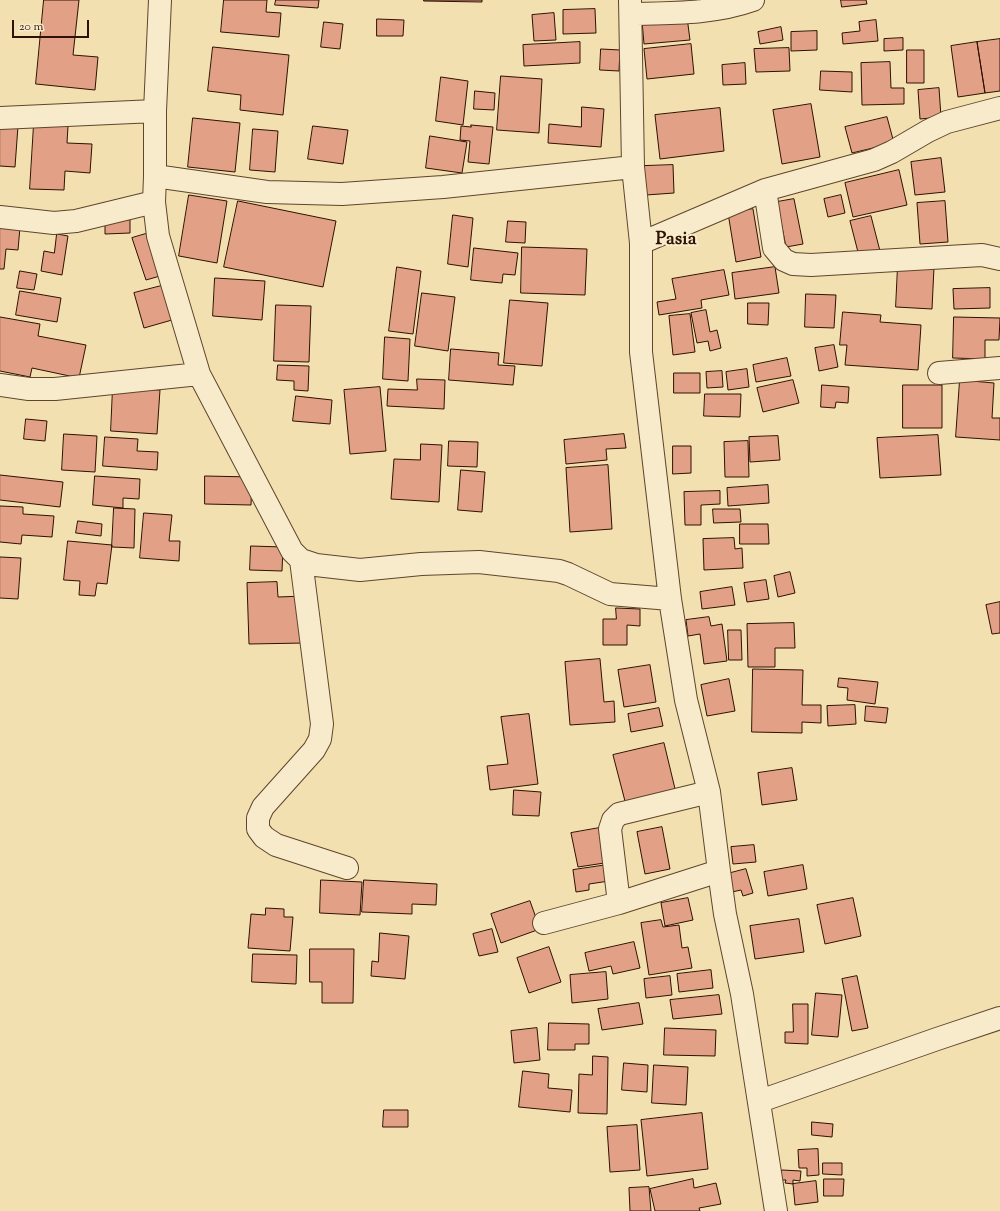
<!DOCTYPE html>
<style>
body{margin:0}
#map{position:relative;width:1000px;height:1211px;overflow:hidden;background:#f2e0b0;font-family:"Sorts Mill Goudy",serif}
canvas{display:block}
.scale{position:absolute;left:12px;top:20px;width:77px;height:18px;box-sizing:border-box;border:2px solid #2e1100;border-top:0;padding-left:5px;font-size:12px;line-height:14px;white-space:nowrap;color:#2e1100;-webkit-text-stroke:3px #f7ebcc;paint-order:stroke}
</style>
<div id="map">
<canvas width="1000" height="1211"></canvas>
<div class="scale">20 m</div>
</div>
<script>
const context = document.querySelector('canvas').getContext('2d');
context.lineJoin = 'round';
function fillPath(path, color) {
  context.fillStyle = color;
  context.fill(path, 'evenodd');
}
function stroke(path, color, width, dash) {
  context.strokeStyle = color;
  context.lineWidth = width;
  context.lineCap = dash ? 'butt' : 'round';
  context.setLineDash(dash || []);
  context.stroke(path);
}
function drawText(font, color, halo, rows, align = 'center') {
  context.font = font + ' "Sorts Mill Goudy",serif';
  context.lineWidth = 4;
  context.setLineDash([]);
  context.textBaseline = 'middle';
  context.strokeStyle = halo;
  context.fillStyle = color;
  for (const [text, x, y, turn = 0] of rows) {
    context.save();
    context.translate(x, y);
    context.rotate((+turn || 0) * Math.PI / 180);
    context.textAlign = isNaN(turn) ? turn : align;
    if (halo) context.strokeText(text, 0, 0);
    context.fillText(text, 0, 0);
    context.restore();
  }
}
const building = new Path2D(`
 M44 0H79L73 55 98 57 95 90 36 84Z
 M224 0H267L266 12 281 13 279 37 221 32Z
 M276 0H319L318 8 275 5Z
 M424 0H482V2L424 1Z
 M841 0H866L867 4 842 7Z
 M595 9 596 33 563 34V10Z
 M554 13 556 40 534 41 532 15Z
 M687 17 690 40 644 44 642 21Z
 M377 19 404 20 403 36H377Z
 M876 20 878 41 843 44 842 33 860 31 859 22Z
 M324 22 343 24 340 49 321 47Z
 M781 27 783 40 760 44 758 32Z
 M817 31V50L791 51V32Z
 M903 38V50L884 51V39Z
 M1000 39V91L985 93 977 42Z
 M580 42V63L524 66 523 45Z
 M977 42 985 93 958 97 951 46Z
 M691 44 694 74 647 79 644 49Z
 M213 47 289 55 283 115 240 110 241 95 208 91Z
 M789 48 790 71 756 72 754 49Z
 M601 49 620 50 619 71 600 70Z
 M907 50H924V83H907Z
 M890 62 891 88H904V104L862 105 861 63Z
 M745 63 746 84 723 85 722 65Z
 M821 71 852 72V92L820 90Z
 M501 76 542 79 539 133 497 130Z
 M441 77 468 81 463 125 436 121Z
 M939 88 941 117 920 119 918 90Z
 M475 91 495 93 494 110 474 109Z
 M811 104 820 157 782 164 773 110Z
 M582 107 604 109 601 147 548 143 549 124 581 127Z
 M720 108 724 151 660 159 655 115Z
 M887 117 894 143 852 153 845 127Z
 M193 118 240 123 235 172 188 167Z
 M0 124 18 126 15 167 0 166Z
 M34 124 68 126 67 143 92 144 90 173 65 171 64 190 30 189Z
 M471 125 493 127 489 164 468 162 470 141 460 140 461 126 471 127Z
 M313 126 348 130 343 164 308 159Z
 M253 129 278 131 275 172 250 170Z
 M430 136 467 142 462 173 426 168Z
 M941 158 945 192 915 195 911 162Z
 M673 165 674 193 646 195 644 166Z
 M899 170 907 205 853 217 845 183Z
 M189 195 227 201 217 263 179 256Z
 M841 195 845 213 828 217 824 199Z
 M794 199 803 244 786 247 777 202Z
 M238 201 336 221 323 287 224 267Z
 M945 201 948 242 920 244 917 203Z
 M753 209 761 257 736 262 728 213Z
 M453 215 473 218 468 267 448 264Z
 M871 216 880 251 859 256 850 221Z
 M130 220V233L105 234V221Z
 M508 221 526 222 525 243 506 242Z
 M0 226 20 227 18 250 6 249 4 269H0Z
 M149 233 167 274 146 280 132 238Z
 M57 234 68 236 62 275 41 271 44 251 54 253Z
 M522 247 587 249 585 295 521 293Z
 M474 248 518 253 515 275 503 274 502 283 471 280Z
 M898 265 934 267 932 309 896 307Z
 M397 267 421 271 413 334 389 331Z
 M775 267 779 293 735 299 732 273Z
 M724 270 729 295 701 300 702 308 659 315 657 302 676 299 672 279Z
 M20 271 37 274 34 290 17 288Z
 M215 278 265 281 262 320 213 316Z
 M169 284 179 318 144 328 134 293Z
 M990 288V308L954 309 953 289Z
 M20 291 61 298 57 322 16 315Z
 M422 293 455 297 448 351 415 346Z
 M806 294 836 295 834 328 805 327Z
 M510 300 548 303 542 366 504 363Z
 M748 303H769L768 325 748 324Z
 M276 305 311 306 309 362 274 361Z
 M706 310 710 332 717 330 721 348 710 351 708 341 697 343 691 313Z
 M843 312 881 315 880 322 921 325 918 370 845 365 847 345H840Z
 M690 314 695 352 673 355 669 316Z
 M0 317 40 324 38 336 86 345 79 378 32 368 30 377 0 371Z
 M954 317 1000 318 999 340H985V359L953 358Z
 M385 337 410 339 408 381 383 379Z
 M834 345 838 367 819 371 815 348Z
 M451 349 499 353 498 365 515 366 513 385 449 380Z
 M787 358 791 376 756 382 753 365Z
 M278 365 309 366 308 391 294 390V381L277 380Z
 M747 369 749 387 728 390 726 372Z
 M722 371 723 387 707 388 706 372Z
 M674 373H700V393H674Z
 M417 379 445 380 444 409 387 406 388 389 417 390Z
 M793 380 799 403 763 412 757 388Z
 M960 380 994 383 992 418H1000V440L956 437Z
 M822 385 849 387 848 403 836 402 835 408 821 407Z
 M903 385H942V428H903Z
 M113 387 160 390 157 434 111 431Z
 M380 387 386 451 350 454 344 390Z
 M705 394H741L740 417 704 416Z
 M296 396 332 400 330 424 293 421Z
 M26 419 47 421 45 441 24 439Z
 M64 434 97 436 95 472 62 470Z
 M624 434 626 448 606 449 607 460 566 464 564 440Z
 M938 435 941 475 880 478 877 438Z
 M778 436 780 460 750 462 749 437Z
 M105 437 138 439 137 451 158 452 157 470 103 466Z
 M449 441 478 442 477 467 448 466Z
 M748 441 749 477H725L724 442Z
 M421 444 442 445 439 502 391 499 394 459 420 460Z
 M673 446H691V473L673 474Z
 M608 465 612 529 570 532 566 468Z
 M461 470 485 472 482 512 458 510Z
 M0 475 63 482 60 507 0 500Z
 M95 476 140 479 139 499 123 498V508L93 505Z
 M205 476 252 477 251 505 205 504Z
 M768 485 769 503 728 506 727 488Z
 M720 491V504L701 505V525H685L684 492Z
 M0 506 23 507V514L54 516 52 537 22 535 21 544 0 542Z
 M114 508 135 509 134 548 112 547Z
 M713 509H740L741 522 714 523Z
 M144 513 172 515 169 541H180L179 561 140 558Z
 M78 521 102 524 101 536 76 533Z
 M740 524H768L769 544H740Z
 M734 538 735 549 742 548 743 568 704 570 703 539Z
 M68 541 112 545 107 584 97 583 95 596 79 595 80 581 64 580Z
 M251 546 283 547 282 571 250 570Z
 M0 557 21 558 18 599 0 598Z
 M790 572 795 593 778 597 774 576Z
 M766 580 769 599 747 602 744 583Z
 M277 582 278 597 304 596 305 643 249 644 247 583Z
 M732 587 735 605 702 609 700 592Z
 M1000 602V633L992 634 986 605Z
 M616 608 640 609V626L627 625V645H603V619H616Z
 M709 617 711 626 722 624 727 661 704 664 700 634 688 636 686 620Z
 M794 623 795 648H775V667H748L747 624Z
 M728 630H741L742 660H729Z
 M600 659 604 702 614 701 615 722 570 725 565 662Z
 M650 665 656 702 624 707 618 670Z
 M753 669 803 670 802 705H821V723L802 722V733L752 732Z
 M839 678 878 682 875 704 847 700 848 688 838 687Z
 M729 679 735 711 707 716 701 685Z
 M855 705 856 724 828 726 827 706Z
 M866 706 888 708 886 723 865 721Z
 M659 708 663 726 631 732 628 714Z
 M529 714 538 784 490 790 487 766 508 764 501 717Z
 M664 743 676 793 626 805 613 755Z
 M792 768 797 800 762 805 758 773Z
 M514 790 541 792 539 816 513 815Z
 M605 827 611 862 578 867 571 833Z
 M662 827 670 869 645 874 637 832Z
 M754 845 756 862 733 864 731 847Z
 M614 864 616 880 589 884V890L576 892 573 870Z
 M803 865 807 889 768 896 764 872Z
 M746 869 753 893 743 896 741 890 732 892 727 874Z
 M321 880 362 882 360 915 320 913Z
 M364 880 437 884 436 905 412 904V914L362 912Z
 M688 898 693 920 665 926 661 903Z
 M853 898 861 936 825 944 817 905Z
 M530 901 540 929 501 943 491 914Z
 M266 908 284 909V917H293L290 951 248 948 251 914 265 915Z
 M799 919 804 952 755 959 750 926Z
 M661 920 663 927 679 925 682 948 688 947 692 968 649 975 641 923Z
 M492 929 498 952 479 956 473 934Z
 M380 933 409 936 405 979 371 976 372 961 378 962Z
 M634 942 640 968 613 974 611 966 589 971 585 953Z
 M549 947 561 982 529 993 517 958Z
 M310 949H354L353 1003H322V982H310Z
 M253 954 297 955 296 984 252 982Z
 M711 970 713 988 679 992 677 974Z
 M606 972 608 999 572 1003 570 975Z
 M670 976 672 995 646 998 644 979Z
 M857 976 868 1028 852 1031 842 979Z
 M816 993 842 995 838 1037 812 1035Z
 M719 995 722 1014 673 1019 670 1000Z
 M639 1003 643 1024 602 1030 598 1009Z
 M793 1004H808V1044L785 1043V1032H793Z
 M549 1023 589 1024V1044H575V1050H548Z
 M537 1028 540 1060 514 1063 511 1031Z
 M665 1028 716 1030 715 1056 664 1055Z
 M593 1056 608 1057 607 1114 578 1113 579 1074 592 1075Z
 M624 1063 648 1065 647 1092 622 1090Z
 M654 1065 688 1067 686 1105 652 1103Z
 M523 1071 549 1074 548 1088 572 1090 570 1112 519 1107Z
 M384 1110H408V1127H383Z
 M702 1113 708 1169 647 1176 641 1120Z
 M812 1122 833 1124 832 1137 812 1135Z
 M637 1125 640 1170 610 1172 607 1127Z
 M818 1149 819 1175 807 1176V1168H799L798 1150Z
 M823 1163H842V1175L823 1174Z
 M782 1170 801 1171 800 1181 793 1180V1184L785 1183 786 1180H781Z
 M693 1179 694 1188 716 1183 721 1204 699 1208 700 1211H655L650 1189Z
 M824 1179H844L843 1196H824Z
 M816 1181 818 1202 795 1205 793 1184Z
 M649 1187 651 1211H630L629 1188Z`);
const minor = new Path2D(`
 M160 0 155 111V176L154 202 158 236 199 374 292 551 301 560 316 565 360 570 421 564 479 562 559 571 568 574 610 594 670 599
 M630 0 633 167 641 243V352L670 599 686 700 709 792 719 871 725 914 742 994 776 1211
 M631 14C672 13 714 14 753 0
 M0 118 155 111
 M155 176 267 192 342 194 443 187 633 167
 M765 190 774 248 784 260 793 264 811 265 982 255 1000 259
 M0 217 54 223 76 221 154 202
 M641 243 765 190 874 160 892 152 928 131 947 122 1000 108
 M939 373 1000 368
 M0 385 29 389H55L199 374
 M301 560 322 724 320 739 314 750 263 807 258 818V829L264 837 276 845 347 868
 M619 903 610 829 613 820 619 814 709 792
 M544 923 619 903 719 871
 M760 1101 937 1039 1000 1018`);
const quarterNames = [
 ["Pasia",676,241]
];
fillPath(building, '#e2a086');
stroke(building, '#2e1100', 1);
stroke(minor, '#5f452c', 24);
stroke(minor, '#f7ebcc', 22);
drawText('bold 19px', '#2e1100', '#f7ebcc', quarterNames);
</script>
